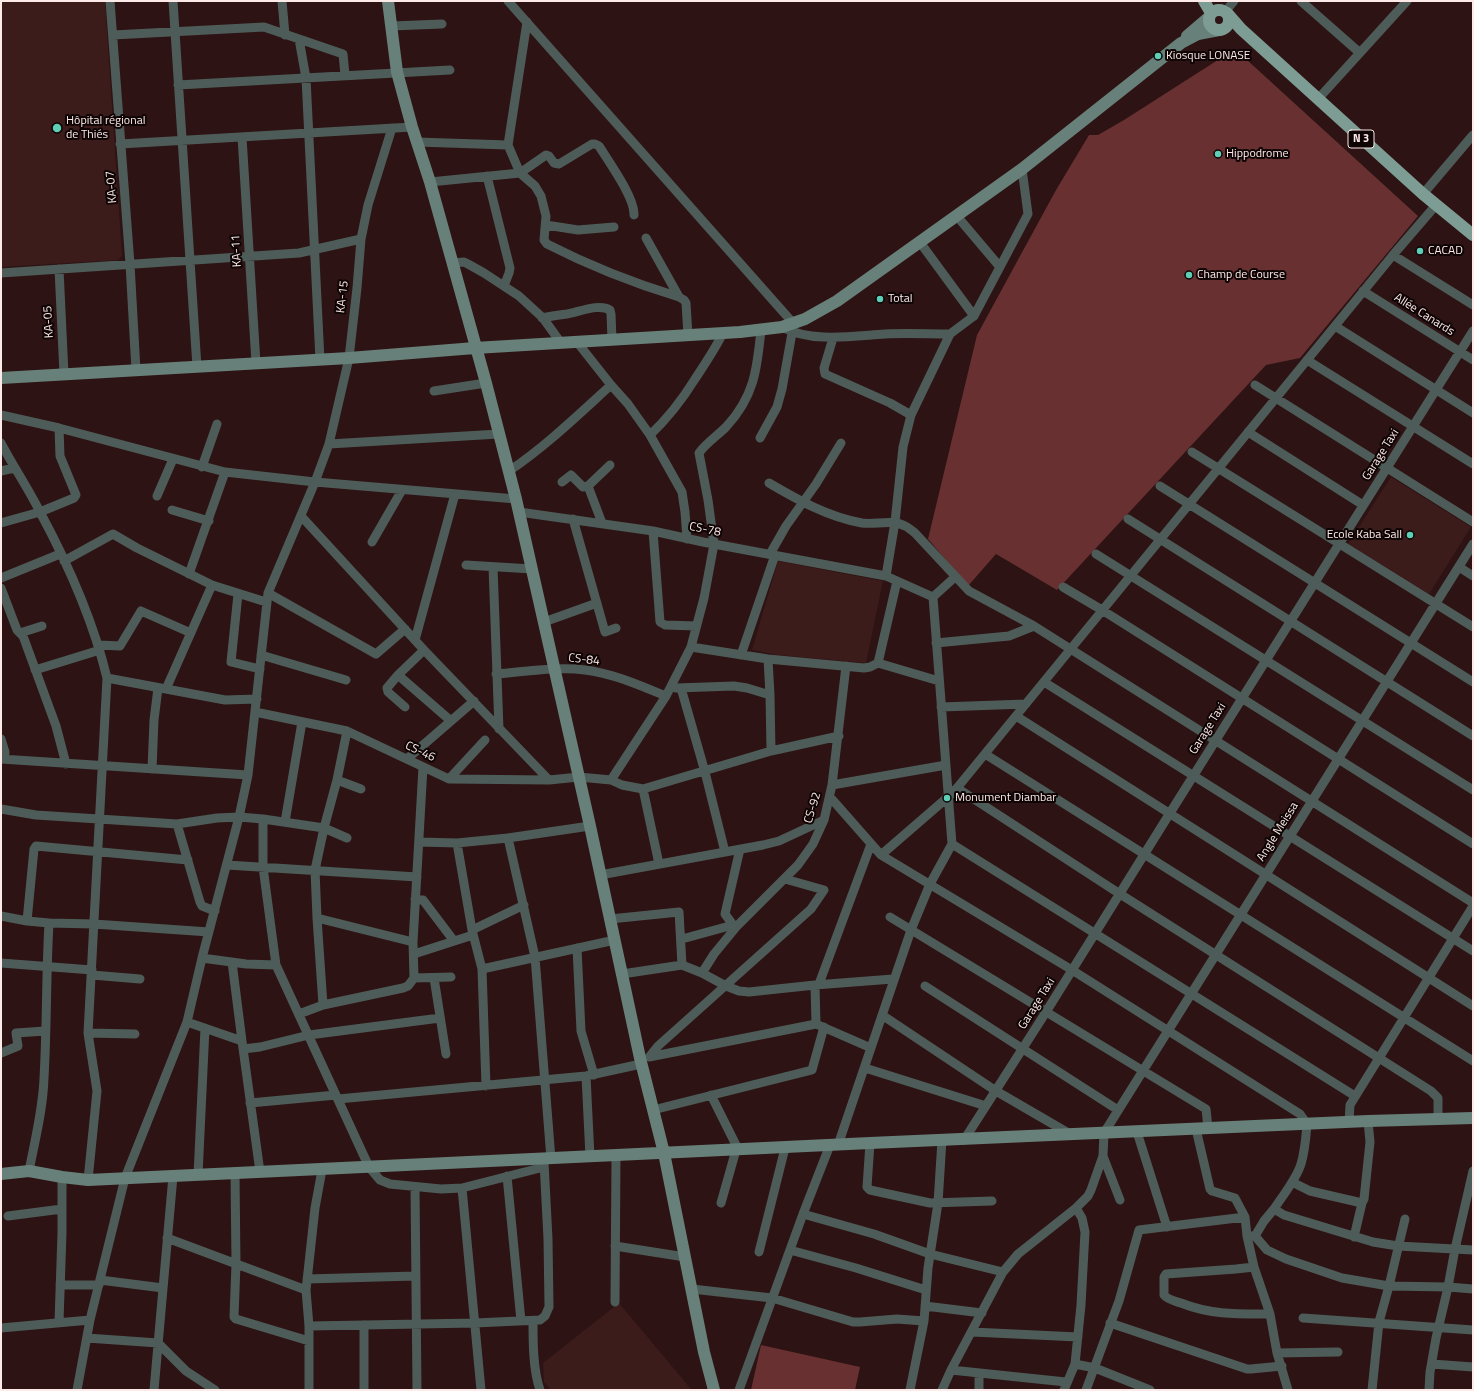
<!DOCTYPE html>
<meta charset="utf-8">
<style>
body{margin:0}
#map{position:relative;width:1474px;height:1391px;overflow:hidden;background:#2d1313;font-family:"Titillium Web",sans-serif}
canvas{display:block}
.frame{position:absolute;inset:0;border:2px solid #fdeae9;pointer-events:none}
</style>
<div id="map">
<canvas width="1474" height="1391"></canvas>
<div class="frame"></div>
</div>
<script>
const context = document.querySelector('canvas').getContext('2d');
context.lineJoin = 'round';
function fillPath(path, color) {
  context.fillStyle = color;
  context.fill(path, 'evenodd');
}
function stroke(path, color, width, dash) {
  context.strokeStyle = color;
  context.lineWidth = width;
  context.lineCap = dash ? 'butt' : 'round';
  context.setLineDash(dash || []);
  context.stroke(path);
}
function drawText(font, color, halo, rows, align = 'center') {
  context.font = font + ' "Titillium Web",sans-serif';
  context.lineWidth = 4;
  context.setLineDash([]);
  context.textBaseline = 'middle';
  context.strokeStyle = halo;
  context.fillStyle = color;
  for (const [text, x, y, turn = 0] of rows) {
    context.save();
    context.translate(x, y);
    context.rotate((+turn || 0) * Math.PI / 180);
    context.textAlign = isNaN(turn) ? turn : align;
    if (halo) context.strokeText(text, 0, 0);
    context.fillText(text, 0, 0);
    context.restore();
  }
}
const built = new Path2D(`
 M1 1H105L122 256 118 260 1 267Z
 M1391 477 1471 527 1429 594 1348 544Z
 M778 561 883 581 866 663 778 655 752 650Z
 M619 1303 691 1389V1390H551L544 1382 543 1363Z`);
const green = new Path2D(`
 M1235 49 1418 216 1300 358 1266 365 1057 590 996 554 968 586 928 539 977 335 1056 190 1089 135H1098L1124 120Z
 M761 1345 860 1367 855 1390H751Z`);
const street = new Path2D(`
 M110 1 130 264 136 370
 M173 1 197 367
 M282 1 285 35
 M508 1 793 323
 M1301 1 1360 53
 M1225 12 1234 1
 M527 22 508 145 520 173 535 186 541 196 546 216 544 240 547 244C590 266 633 283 679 297L684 300 686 303 688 336
 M392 26 442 24
 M113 35 264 27 343 54 345 75
 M299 39 306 78 320 360
 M178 85 450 70
 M1318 99 1407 1
 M242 137 256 363
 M417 142 508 145
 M120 144 412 127
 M487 176 510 268 509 273 504 286
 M430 182 520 173 546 155 549 156 554 163 559 164 592 144H595L599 146C609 162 635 198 634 215
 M1423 194 1473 135
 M956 215 1000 267
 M546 225 578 230 614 227
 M646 238 679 297
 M919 241 974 316
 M1393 255 1473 305
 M452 263 464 262 468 264 484 273 519 296 543 318 561 343
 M59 269 64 374
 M1 273 299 253 361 239
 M1363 291 1473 360
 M542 318C551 316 559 315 567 314 579 312 599 303 610 310L611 314 612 340
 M1335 326 1473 413
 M782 327C811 343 853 336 885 334 906 333 928 334 950 334
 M833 338 824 368 825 374 890 403 911 415
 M577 342 611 385 628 404 650 435 682 492 685 512 687 539
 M1307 360 1473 464
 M1255 385 1473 522
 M434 391 486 383
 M1 415 59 428 225 472 315 482 516 499
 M1248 432 1363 505
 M650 435C668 418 682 400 695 379 705 364 715 349 723 333
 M760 438 777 407 782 389 792 333
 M1 443C13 466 28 488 40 512 68 564 93 620 107 678L88 1033 97 1091 88 1180
 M329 444 499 434
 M1192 452 1473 627
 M202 467 217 424
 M1 471 14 468
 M509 471C546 446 578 415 611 385
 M562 482 571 475 583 487 588 486 602 523
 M769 483C798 500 828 517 862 523 876 525 892 519 905 526 908 527 912 531 915 533L969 591 1034 626 1473 903
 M588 486 610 465
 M1160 486 1473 682
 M157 496 173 459
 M172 510 209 521
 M519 512 653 531 703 542 886 576 933 597
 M301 516 424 650 549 780
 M573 519 605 632 616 628
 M1128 519 1473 736
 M1 523 40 512 74 498 76 495 60 456 59 428
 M653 531 660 622 665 625 696 626
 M372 542 402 490
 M770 554 786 526 816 484 841 443
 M1096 554 1473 790
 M64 561 113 534 137 548 212 585 266 602
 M466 565 532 569
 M493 567 499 729
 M1459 567 1473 576
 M189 574 225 472
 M886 576 895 522 903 447 911 415 950 334 974 316 1028 214 1022 169
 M1 578 60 554
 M1063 587 1102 610 1473 844
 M1 588 17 630 23 636 56 726 66 764
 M268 593 376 654 405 629
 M238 594 231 662 260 669
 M933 597 955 577
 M544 622 597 603
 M20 633 42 626
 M415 640 455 494
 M936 643 1009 636 1034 626
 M99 645 120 646 141 611 191 633
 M691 647 768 659 864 668 870 667 878 663 897 581
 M261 655 346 680
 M741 655 775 555
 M768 659 770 695
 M878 663 939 681
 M35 670 100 650
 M496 674C524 672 557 666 585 670 615 674 638 685 666 696
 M398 675 451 721
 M107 678 225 700 257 699
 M1044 682 1473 951
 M676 688 734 686 747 688 770 695 771 751
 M681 688 705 772 725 852
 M166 689 212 585
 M405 707 388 692 387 688 398 675 424 650
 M941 707 1026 704
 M255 712 347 731 449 779 549 780 579 777 611 780 622 785 643 789 771 751 839 736
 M1016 716 1473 1006
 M1 739 5 752 4 759
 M985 754 1473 1061
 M1 759 248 775
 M407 759 474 701
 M152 769 154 720 158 688
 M449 779 485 740
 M337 780 361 789
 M611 780 666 696 691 647 704 598 714 544 708 500 699 453C706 443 717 436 726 427 754 397 757 370 761 330
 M832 785 946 765
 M957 788 1120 894 1431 1091 1438 1098V1119
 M643 789 659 864
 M830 797 881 855 1072 970 1300 1114 1307 1124C1306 1137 1305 1151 1301 1164 1296 1180 1283 1195 1274 1209
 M1 809 36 815 177 824 200 902 202 906 215 911
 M263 819V867L276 965 369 1167 380 1180 390 1184 441 1189 462 1188 544 1167
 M285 822 302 722
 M177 824 217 818 239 817 263 819 324 828 347 838
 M508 838 535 957 551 1159
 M419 842 457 843 508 838 590 826
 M457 843 472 930 482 969 486 1086
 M952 844 1355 1096
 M881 855 948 797 957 788 1393 255 1436 205
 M227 865 417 877
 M600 875 763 845 779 841 824 820
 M415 899 423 900 454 941
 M1 916 27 921 49 923C46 975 47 1026 44 1078 43 1109 35 1140 29 1171
 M890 917 1206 1109 1208 1128
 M317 918 323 1005
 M610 919 679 912 682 965
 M27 921 34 849 36 846 188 860
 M49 923 94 924 209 932
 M737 926 733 925 725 914 740 849
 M472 930 524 905
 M682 939 733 925
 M413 942 423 767
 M577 948 581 1031 594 1075
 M414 954 473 935
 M202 958 246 964 276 965
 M232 962 242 1041
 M1 963 92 970
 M482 969 615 940
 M702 973 714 954 737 926 798 865 813 844 824 820 832 785 846 666
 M622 974 682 965 702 973 726 986 739 991 749 992 815 985 893 979
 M92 975 140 979
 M414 978 451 977
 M434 978 446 1054
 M819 984 871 844
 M815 985 816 1024
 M925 986 1118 1110
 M299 1014 323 1005 403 988 408 986 414 978 413 942 317 918 315 870 324 828 337 780 347 731
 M882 1015 996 1091 1070 1134
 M187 1022 242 1041 260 1172
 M88 1033 135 1034
 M243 1049 260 1047 309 1035 440 1018
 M1 1053 18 1046 16 1033 45 1031
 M650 1056 658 1046 811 909 824 890 785 879
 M649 1057 816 1024 871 1048
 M865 1068 986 1106
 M586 1076 590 1157
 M711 1095 736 1145V1150L721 1203
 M338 1099 586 1076 641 1064
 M250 1103 336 1095
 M653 1110 812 1070 824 1027
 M1349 1122 1350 1105 1473 906
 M1196 1129 1210 1189 1212 1191 1235 1198 1245 1217 1247 1236 1254 1267 1270 1314 1277 1353 1288 1390
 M1137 1132 1167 1227
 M964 1140 1046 1012 1170 813 1473 331
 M870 1143 867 1187 870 1190 930 1203 992 1201
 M838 1145 911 930 930 884 952 844 933 597
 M1103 1156 1120 1200
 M235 1173 236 1264 234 1317 236 1319 309 1341
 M198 1175 205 1028
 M507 1176 521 1321
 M1292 1182 1310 1191 1362 1203 1354 1237
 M415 1187 417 1390
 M462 1188 481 1390
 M1362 1203 1364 1199 1370 1142 1368 1121
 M803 1214 874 1234 930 1254 1003 1272
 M8 1216 62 1209
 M1249 1236H1255L1267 1250 1286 1259 1342 1278 1389 1286 1448 1287 1473 1289
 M1255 1236 1264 1221 1274 1209 1284 1215 1373 1242 1398 1246 1473 1250
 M167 1238 306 1290
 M615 1246 685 1257
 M790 1250 856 1268 926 1290
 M759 1252 785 1148
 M1254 1267 1236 1269 1166 1274 1164 1277V1295C1168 1300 1175 1301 1181 1303 1211 1315 1238 1314 1270 1314
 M307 1279 415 1276
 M100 1280 163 1288
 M60 1285H99
 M692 1289 772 1298 853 1322H860L897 1319 924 1321
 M615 1302 616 1155
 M925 1306 982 1313
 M1303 1318 1473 1330
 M533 1321C533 1342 533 1370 540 1390
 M59 1322 62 1233V1177
 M1110 1323 1247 1369H1251L1282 1366
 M364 1325V1390
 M309 1326 475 1323 540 1320 545 1316 549 1307 548 1239 544 1162
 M1 1328 90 1320
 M972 1332 1078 1337
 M87 1338 158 1343 186 1371 215 1390
 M1277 1353 1338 1352
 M1075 1364 1095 1368 1150 1390
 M1432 1364 1473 1367
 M951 1370 1066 1382
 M77 1390 90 1320 125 1178 187 1022 202 958 239 817 248 775 268 593 315 482 329 444 349 358 357 288 361 239 368 205 392 128
 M154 1390 173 1176
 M309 1390V1326L306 1290 315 1208 322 1170
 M739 1390 803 1214 830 1145
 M910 1390 924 1321 928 1268 938 1203 942 1140
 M942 1390 951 1370 1003 1272 1018 1254 1076 1208 1088 1196 1091 1190 1103 1156 1104 1133 1473 544
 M979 1390V1373
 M1064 1390 1075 1364 1081 1305 1085 1232 1082 1218 1076 1208
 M1086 1390 1119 1301 1139 1230 1245 1217
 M1372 1390 1379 1322 1389 1286 1405 1219
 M1429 1390 1430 1372 1436 1338 1448 1287 1455 1249 1473 1171`);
const secondary = new Path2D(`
 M388 1 397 72 412 127 430 182 486 383 516 499 590 826 640 1058 664 1153 704 1352 714 1390
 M1187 36 1208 18
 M1 378 349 358 475 348 740 332 782 327 805 319 837 301 1022 169 1181 43 1198 34 1219 30
 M1 1174 29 1171 62 1177 88 1180 870 1143 1368 1121 1473 1118`);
const primary = new Path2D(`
 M1204 1 1211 13
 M1209 20a10 10 0 1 1 20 0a10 10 0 1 1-20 0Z
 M1227 13 1241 29 1423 194 1473 235`);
const markers = [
 [1158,56,4,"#5eceb7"],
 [57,128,5,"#5eceb7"],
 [1218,154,4,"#5eceb7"],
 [1420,251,4,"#5eceb7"],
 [1189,275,4,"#5eceb7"],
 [880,299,4,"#5eceb7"],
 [1410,535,4,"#5eceb7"],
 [947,798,4,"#5eceb7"]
];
const shields = [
 [1361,139,26]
];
const shieldNames = [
 ["N 3",1361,139]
];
const poiNames = [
 ["Kiosque LONASE",1166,56],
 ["Hôpital régional",66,121],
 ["de Thiés",66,135],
 ["Hippodrome",1226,154],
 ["CACAD",1428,251],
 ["Champ de Course",1197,275],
 ["Total",888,299],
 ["Ecole Kaba Sall",1402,535,"right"],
 ["Monument Diambar",955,798]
];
const streetNames = [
 ["KA-07",112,187,-95],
 ["KA-11",237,251,-93],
 ["KA-15",343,297,-83],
 ["Allée Canards",1424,315,32],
 ["KA-05",49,322,-93],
 ["Garage Taxi",1381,455,-58],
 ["CS-78",705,530,11],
 ["CS-84",584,660,6],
 ["Garage Taxi",1208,729,-58],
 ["CS-46",420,752,25],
 ["CS-92",813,808,-73],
 ["Angle Meissa",1278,832,-58],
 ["Garage Taxi",1037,1004,-58]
];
fillPath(built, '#3c1b1b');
fillPath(green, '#683030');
stroke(street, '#4d5c58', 9);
stroke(secondary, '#68807a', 12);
stroke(primary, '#7d9c94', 12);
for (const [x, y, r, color] of markers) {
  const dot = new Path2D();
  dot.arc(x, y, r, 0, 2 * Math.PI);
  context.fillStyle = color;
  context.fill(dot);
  stroke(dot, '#0e0404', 1.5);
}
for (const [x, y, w] of shields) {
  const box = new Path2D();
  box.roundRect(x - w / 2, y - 9, w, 18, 3);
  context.fillStyle = '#0e0404';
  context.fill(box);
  stroke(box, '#fdeae9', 1);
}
drawText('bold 11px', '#fdeae9', null, shieldNames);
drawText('12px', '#fdeae9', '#0e0404', poiNames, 'left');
drawText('12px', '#fdeae9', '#0e0404', streetNames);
</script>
